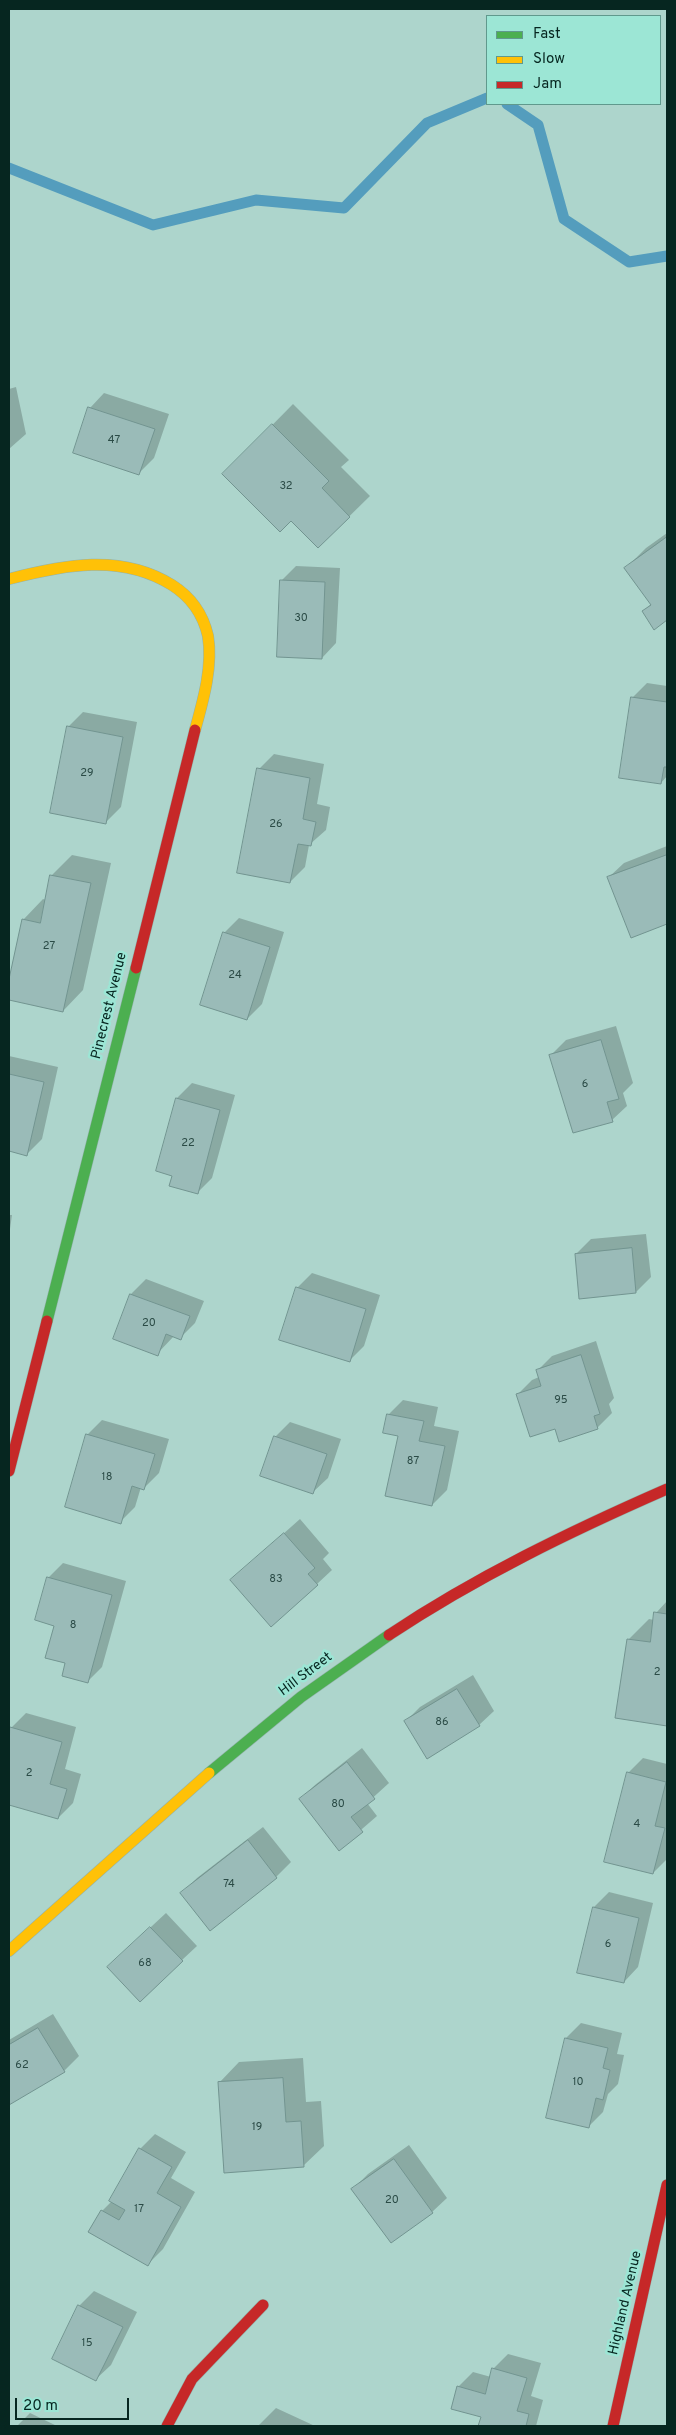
<!DOCTYPE html>
<style>
body{margin:0}
#map{position:relative;width:676px;height:2435px;overflow:hidden;background:#add5cc;font-family:Overpass,sans-serif}
canvas{display:block}
.frame{position:absolute;inset:0;border:10px solid #062620;pointer-events:none}
.legend{position:absolute;left:486px;top:15px;width:175px;height:90px;box-sizing:border-box;background:#9ce6d5;border:1px solid #60998d;margin:0;padding:6px 9px;list-style:none;font-size:15px;color:#062620}
.legend li{display:flex;align-items:center;gap:10px;height:25px}
.legend b{width:25px;border:1px solid #60998d}
.scale{position:absolute;left:15px;top:2398px;width:114px;height:22px;box-sizing:border-box;border:2px solid #062620;border-top:0;padding-left:6px;font-size:15px;line-height:18px;white-space:nowrap;color:#062620;-webkit-text-stroke:4px #9ce6d5;paint-order:stroke}
</style>
<div id="map">
<canvas width="676" height="2435"></canvas>
<div class="frame"></div>
<ul class="legend">
<li><b style="height:6px;background:#4caf50"></b>Fast</li>
<li><b style="height:6px;background:#ffc107"></b>Slow</li>
<li><b style="height:6px;background:#c62828"></b>Jam</li>
</ul>
<div class="scale">20 m</div>
</div>
<script>
const context = document.querySelector('canvas').getContext('2d');
context.lineJoin = 'round';
function fillPath(path, color) {
  context.fillStyle = color;
  context.fill(path, 'evenodd');
}
function stroke(path, color, width, dash) {
  context.strokeStyle = color;
  context.lineWidth = width;
  context.lineCap = dash ? 'butt' : 'round';
  context.setLineDash(dash || []);
  context.stroke(path);
}
function drawText(font, color, halo, rows, align = 'center') {
  context.font = font + ' Overpass,sans-serif';
  context.lineWidth = 5;
  context.setLineDash([]);
  context.textBaseline = 'middle';
  context.strokeStyle = halo;
  context.fillStyle = color;
  for (const [text, x, y, turn = 0] of rows) {
    context.save();
    context.translate(x, y);
    context.rotate((+turn || 0) * Math.PI / 180);
    context.textAlign = isNaN(turn) ? turn : align;
    if (halo) context.strokeText(text, 0, 0);
    context.fillText(text, 0, 0);
    context.restore();
  }
}
const shadow = new Path2D(`
 M16 387 26 434 9 449V389Z
 M104 393 169 414 154 458 139 473 90 408Z
 M293 404 349 460 341 467 370 496 318 547 291 520 224 474Z
 M667 533V619L655 628 643 611 651 604 626 568 646 548Z
 M296 566 340 568 336 643 322 658 281 581Z
 M647 683 667 686V776L661 783 632 698Z
 M83 712 137 722 121 807 106 822 68 727Z
 M274 754 324 764 317 804 330 807 326 830 309 845 305 867 290 882 259 769Z
 M667 846V923L631 936 609 877 624 863Z
 M72 855 111 863 83 990 63 1011 9 999V985L23 920 43 899 46 900 52 875Z
 M239 918 284 932 262 1004 247 1019 224 933Z
 M616 1026 633 1083 623 1093 627 1106 612 1120 551 1055 566 1040Z
 M9 1056 58 1067 42 1139 27 1154 9 1150Z
 M192 1083 235 1095 212 1178 197 1193 174 1175 177 1098Z
 M9 1215H12L9 1236Z
 M646 1234 651 1277 636 1292 576 1254 591 1239Z
 M312 1273 380 1295 364 1346 349 1361 297 1288Z
 M146 1279 204 1301 195 1323 180 1338 174 1336 157 1354 115 1338 131 1294Z
 M596 1341 614 1398 609 1404 612 1413 597 1428 517 1395 532 1380 539 1377 537 1371 552 1356Z
 M403 1400 438 1407 434 1426 459 1431 447 1490 432 1505 388 1415Z
 M102 1420 169 1439 159 1473 144 1488 141 1487 135 1507 120 1522 87 1435Z
 M290 1422 341 1439 328 1478 313 1492 275 1437Z
 M300 1519 329 1553 323 1559 332 1570 317 1584 247 1566Z
 M63 1563 126 1581 102 1667 87 1682 67 1663 56 1625 48 1578Z
 M667 1601V1724L616 1717 629 1639 649 1619 654 1620 656 1613Z
 M473 1675 494 1711 479 1725 405 1722 420 1707Z
 M26 1713 76 1727 65 1769 81 1774 73 1803 58 1818 9 1803V1735L11 1728Z
 M362 1748 389 1783 367 1803 377 1816 339 1849 300 1800 315 1785Z
 M643 1758 667 1764V1859L653 1873 628 1773Z
 M263 1827 291 1862 276 1877 210 1929 182 1893 197 1878Z
 M609 1892 653 1903 638 1967 624 1982 594 1907Z
 M166 1913 197 1946 182 1960 124 1952Z
 M53 2014 79 2056 64 2071 9 2103V2040Z
 M581 2023 622 2033 617 2054 624 2055 618 2084 608 2094 603 2112 588 2127 566 2038Z
 M303 2058 306 2102 321 2101 324 2146 303 2166 219 2083 239 2062Z
 M155 2134 186 2152 171 2178 195 2192 163 2249 148 2264 102 2211 112 2201 140 2149Z
 M409 2145 447 2198 432 2212 353 2189 368 2174Z
 M94 2291 137 2312 111 2365 96 2379 54 2358 80 2305Z
 M508 2354 541 2363 531 2396 543 2400 536 2426H480L483 2416 458 2387 473 2372 491 2377 493 2369Z
 M276 2408 315 2426H258Z
 M30 2413 57 2426H17Z`);
const stream = new Path2D(`
 M507 104 538 125 564 219 629 262 667 256
 M9 168 153 225 256 200 344 208 427 123 487 98`);
const building = new Path2D(`
 M88 407 155 429 139 475 73 453Z
 M272 424 329 481 322 488 350 517 318 548 291 521 280 532 222 474Z
 M667 537V620L654 630 642 611 651 605 624 568Z
 M280 580 325 582 322 659 277 657Z
 M631 697 667 702V767H664L661 784 619 778Z
 M67 726 123 737 106 824 50 813Z
 M257 768 310 778 303 819 316 822 311 846 298 844 290 883 237 873Z
 M667 855V924L631 938 607 877Z
 M50 875 91 883 63 1012 9 1000V979L22 919 40 923Z
 M223 932 270 947 247 1020 200 1005Z
 M601 1040 619 1099 607 1102 613 1122 573 1133 549 1055Z
 M9 1074 44 1082 27 1156 9 1151Z
 M176 1098 220 1110 198 1194 169 1186 172 1176 156 1171Z
 M632 1248 636 1293 579 1299 575 1254Z
 M296 1287 366 1309 350 1362 279 1340Z
 M130 1294 190 1316 181 1340 166 1334 158 1356 113 1339Z
 M581 1355 600 1414 594 1416 598 1429 559 1442 555 1429 530 1437 516 1394 541 1386 536 1370Z
 M387 1414 424 1421 419 1441 445 1446 432 1506 385 1496 398 1436 383 1433Z
 M86 1434 155 1454 144 1490 132 1486 121 1524 65 1507Z
 M274 1436 327 1454 313 1494 260 1476Z
 M284 1533 315 1568 308 1574 318 1585 271 1627 230 1580Z
 M47 1577 112 1595 88 1683 62 1676 65 1663 45 1658 54 1626 35 1620Z
 M654 1612 667 1614V1726L615 1718 627 1639 650 1642Z
 M457 1689 480 1726 427 1759 404 1721Z
 M10 1727 62 1742 50 1784 67 1789 58 1819 9 1805Z
 M347 1762 375 1799 351 1817 363 1832 339 1851 299 1799Z
 M627 1772 666 1782 655 1826 665 1828 653 1874 604 1862Z
 M248 1840 277 1878 210 1931 180 1893Z
 M593 1907 639 1918 624 1983 577 1973Z
 M150 1927 183 1961 140 2002 107 1967Z
 M38 2028 65 2072 9 2105V2045Z
 M565 2038 608 2048 603 2068 610 2070 603 2100 596 2098 589 2128 546 2118Z
 M283 2078 286 2122 301 2121 304 2167 224 2173 218 2082Z
 M139 2148 172 2167 157 2193 181 2207 148 2266 88 2232 101 2210 119 2220 125 2210 109 2201Z
 M394 2159 433 2213 391 2243 351 2189Z
 M78 2305 123 2327 96 2381 52 2359Z
 M492 2368 527 2378 517 2411 529 2414 526 2426H478L481 2417 451 2409 457 2386 485 2394Z`);
const fast = new Path2D(`
 M47 1321 136 968
 M209 1773 301 1697 389 1635`);
const slow = new Path2D(`
 M9 579C63 565 121 553 172 585 191 597 203 614 208 636 213 667 203 701 195 730
 M9 1951 209 1773`);
const jam = new Path2D(`
 M136 968 195 730
 M9 1471 47 1321
 M389 1635C476 1577 571 1531 667 1489
 M167 2426 192 2379 263 2305
 M613 2426 667 2185`);
const numberNames = [
 ["47",114,441],
 ["32",286,487],
 ["30",301,619],
 ["29",87,774],
 ["26",276,825],
 ["27",49,947],
 ["24",235,976],
 ["6",585,1085],
 ["22",188,1144],
 ["20",149,1324],
 ["95",561,1401],
 ["87",413,1462],
 ["18",107,1478],
 ["83",276,1580],
 ["8",73,1626],
 ["2",657,1673],
 ["86",442,1723],
 ["2",29,1774],
 ["80",338,1805],
 ["4",637,1825],
 ["74",229,1885],
 ["6",608,1945],
 ["68",145,1964],
 ["62",22,2066],
 ["10",578,2083],
 ["19",257,2128],
 ["20",392,2201],
 ["17",139,2210],
 ["15",87,2344]
];
const streetNames = [
 ["Pinecrest Avenue",110,1006,-76],
 ["Hill Street",306,1675,-37],
 ["Highland Avenue",626,2303,-77]
];
fillPath(shadow, '#0003');
stroke(stream, '#549dbd', 11);
fillPath(building, '#9abbb8');
stroke(building, '#729490', 1);
stroke(fast, '#92b2ab', 12);
stroke(slow, '#92b2ab', 12);
stroke(jam, '#92b2ab', 12);
stroke(fast, '#4caf50', 11);
stroke(slow, '#ffc107', 11);
stroke(jam, '#c62828', 11);
drawText('11px', '#2b4b46', null, numberNames);
drawText('14px', '#062620', '#9ce6d5', streetNames);
</script>
